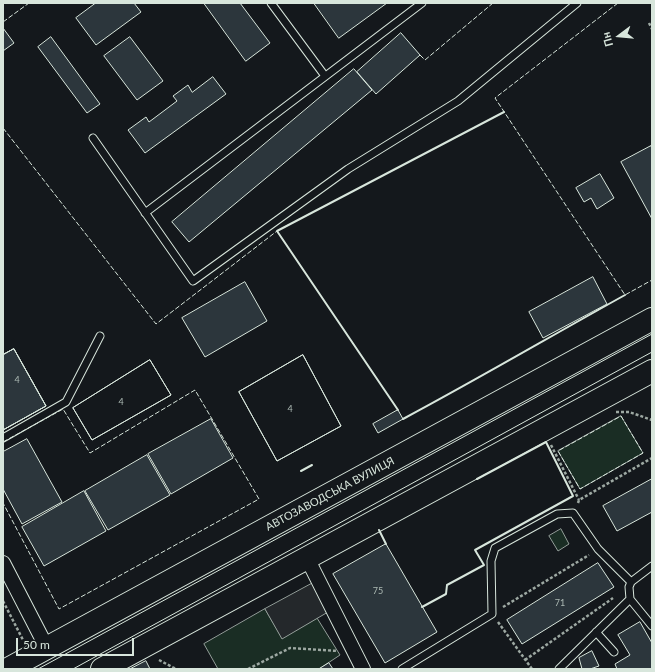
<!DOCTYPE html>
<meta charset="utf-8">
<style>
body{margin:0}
#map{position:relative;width:655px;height:672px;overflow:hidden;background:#14181c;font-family:Lato,sans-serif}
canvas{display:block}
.frame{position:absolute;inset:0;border:4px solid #d8e6dc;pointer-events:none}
.north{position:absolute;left:599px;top:16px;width:40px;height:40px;-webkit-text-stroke:3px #14181c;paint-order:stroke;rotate:254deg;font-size:11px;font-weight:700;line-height:16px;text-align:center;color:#d8e6dc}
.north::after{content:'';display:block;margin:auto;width:14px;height:18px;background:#d8e6dc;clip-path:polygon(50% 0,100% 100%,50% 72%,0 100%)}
.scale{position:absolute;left:16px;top:638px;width:118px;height:18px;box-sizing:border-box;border:2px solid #d8e6dc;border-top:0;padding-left:5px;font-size:12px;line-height:14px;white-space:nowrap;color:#d8e6dc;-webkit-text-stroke:3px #14181c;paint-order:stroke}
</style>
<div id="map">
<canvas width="655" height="672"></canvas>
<div class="frame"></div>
<div class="north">Пн</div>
<div class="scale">50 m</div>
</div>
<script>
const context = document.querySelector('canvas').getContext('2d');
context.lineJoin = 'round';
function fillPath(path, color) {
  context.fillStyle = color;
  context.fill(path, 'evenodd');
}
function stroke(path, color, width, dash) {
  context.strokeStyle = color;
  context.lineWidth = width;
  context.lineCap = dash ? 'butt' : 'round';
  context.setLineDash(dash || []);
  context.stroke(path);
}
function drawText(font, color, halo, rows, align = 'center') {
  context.font = font + ' Lato,sans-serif';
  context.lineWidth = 3;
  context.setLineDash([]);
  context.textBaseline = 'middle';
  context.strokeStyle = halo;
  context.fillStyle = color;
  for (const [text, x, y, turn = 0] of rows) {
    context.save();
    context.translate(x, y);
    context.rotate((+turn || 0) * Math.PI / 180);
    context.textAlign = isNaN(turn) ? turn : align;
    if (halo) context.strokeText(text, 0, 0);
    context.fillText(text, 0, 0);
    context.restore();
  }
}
const green = new Path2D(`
 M621 416 643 453 580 489 558 451Z
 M561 529 569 544 558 551 549 536Z
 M265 609 282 638 317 618 340 655 319 669H218L204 644Z`);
const parking = new Path2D(`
 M313 583 328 612 282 639 265 609Z`);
const building = new Path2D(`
 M96 3H134L141 12 96 45 76 18Z
 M204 3H240L270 43 246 61Z
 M314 3H387L339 38Z
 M3 28 14 43 3 51Z
 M401 33 420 55 376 94 357 72Z
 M51 37 100 104 87 113 38 47Z
 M130 37 163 81 137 100 104 56Z
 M354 69 372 90 189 242 172 222Z
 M213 77 226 94 145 153 128 130 146 117 149 122 177 101 173 96 188 85 192 92Z
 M651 146 652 149V219L621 162Z
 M600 174 614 198 597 209 591 198 584 202 576 188Z
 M593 277 607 304 543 338 529 312Z
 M245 282 267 321 205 357 182 318Z
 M14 349 46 406 3 430V355Z
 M14 349 46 406 3 430V355Z
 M14 349 46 406 3 430V355Z
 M303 355 341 426 277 461 239 392Z
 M303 355 341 426 277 461 239 392Z
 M150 360 171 395 92 440 73 408Z
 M150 360 171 395 92 440 73 408Z
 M398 410 403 419 378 433 373 424Z
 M211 419 233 458 171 494 148 454Z
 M27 439 62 502 22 524 3 489V452Z
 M147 455 170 495 108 530 85 491Z
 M652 479V512L617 531 603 506Z
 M84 491 106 531 44 566 22 527Z
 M386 544 437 632 385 663 333 574Z
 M598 563 614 587 522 644 507 620Z
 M640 622 652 643V669H617L615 664 630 655 618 635Z
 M592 651 599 666 590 669H582L579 658Z
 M146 661 150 669H130Z
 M329 663 333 669H319Z`);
const path = new Path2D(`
 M649 23 652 29
 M616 412H629L652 420
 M551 445 579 500
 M578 503 579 500 652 458
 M3 601 23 640
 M503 607 589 555
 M498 622 532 669
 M159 660 176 669
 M525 660 613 598
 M248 669 290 648 338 651`);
const service = new Path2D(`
 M271 3 325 76
 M93 138 193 281 348 169 458 101 577 3
 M145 213 422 3
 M3 438 66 402 100 336
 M630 599 652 626
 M596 632 614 652
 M402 669 492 614 491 561 495 548 557 514 573 513 598 549 631 582
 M559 669 630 599 629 587 631 582 652 566`);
const minor = new Path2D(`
 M307 558 363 669
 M3 563 47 648`);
const primary = new Path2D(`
 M8 669 652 319
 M102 669 652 371`);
const tram = new Path2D(`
 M38 669 652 334
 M73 669 652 352`);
const fence = new Path2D(`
 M618 3 495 98 625 295 652 280
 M3 22 29 3
 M420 55 425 60 493 3
 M3 128 156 324 277 231
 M621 416 643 453 580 489 558 451Z
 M3 442 63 409 90 453 195 390 259 499 59 609 3 503`);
const wall = new Path2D(`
 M398 410 277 231 504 112
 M403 419C478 379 551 336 625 295
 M301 471 312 465
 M379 530 386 544
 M422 607 446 594 447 585 484 565 475 550 573 496 546 442 477 479`);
const numberNames = [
 ["4",17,380],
 ["4",121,402],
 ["4",290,409],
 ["75",378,591],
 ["71",560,603]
];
const streetNames = [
 ["АВТОЗАВОДСЬКА ВУЛИЦЯ",330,494,-28]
];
fillPath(green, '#1a2d24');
stroke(green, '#939e99', 1);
fillPath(parking, '#24282b');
stroke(parking, '#939e99', 1);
fillPath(building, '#2c363c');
stroke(building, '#d8e6dc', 1);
stroke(service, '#d8e6dc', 9);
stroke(minor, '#d8e6dc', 16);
stroke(primary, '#d8e6dc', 24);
stroke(path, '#9da8a2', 2.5, [3, 2]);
stroke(service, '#14181c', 7);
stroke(minor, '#14181c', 14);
stroke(primary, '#14181c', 22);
stroke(tram, '#d8e6dc', 1);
stroke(fence, '#d8e6dc', 1, [5, 2]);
stroke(wall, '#d8e6dc', 2);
drawText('9px', '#adbab4', null, numberNames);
drawText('11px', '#d8e6dc', '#14181c', streetNames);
</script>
